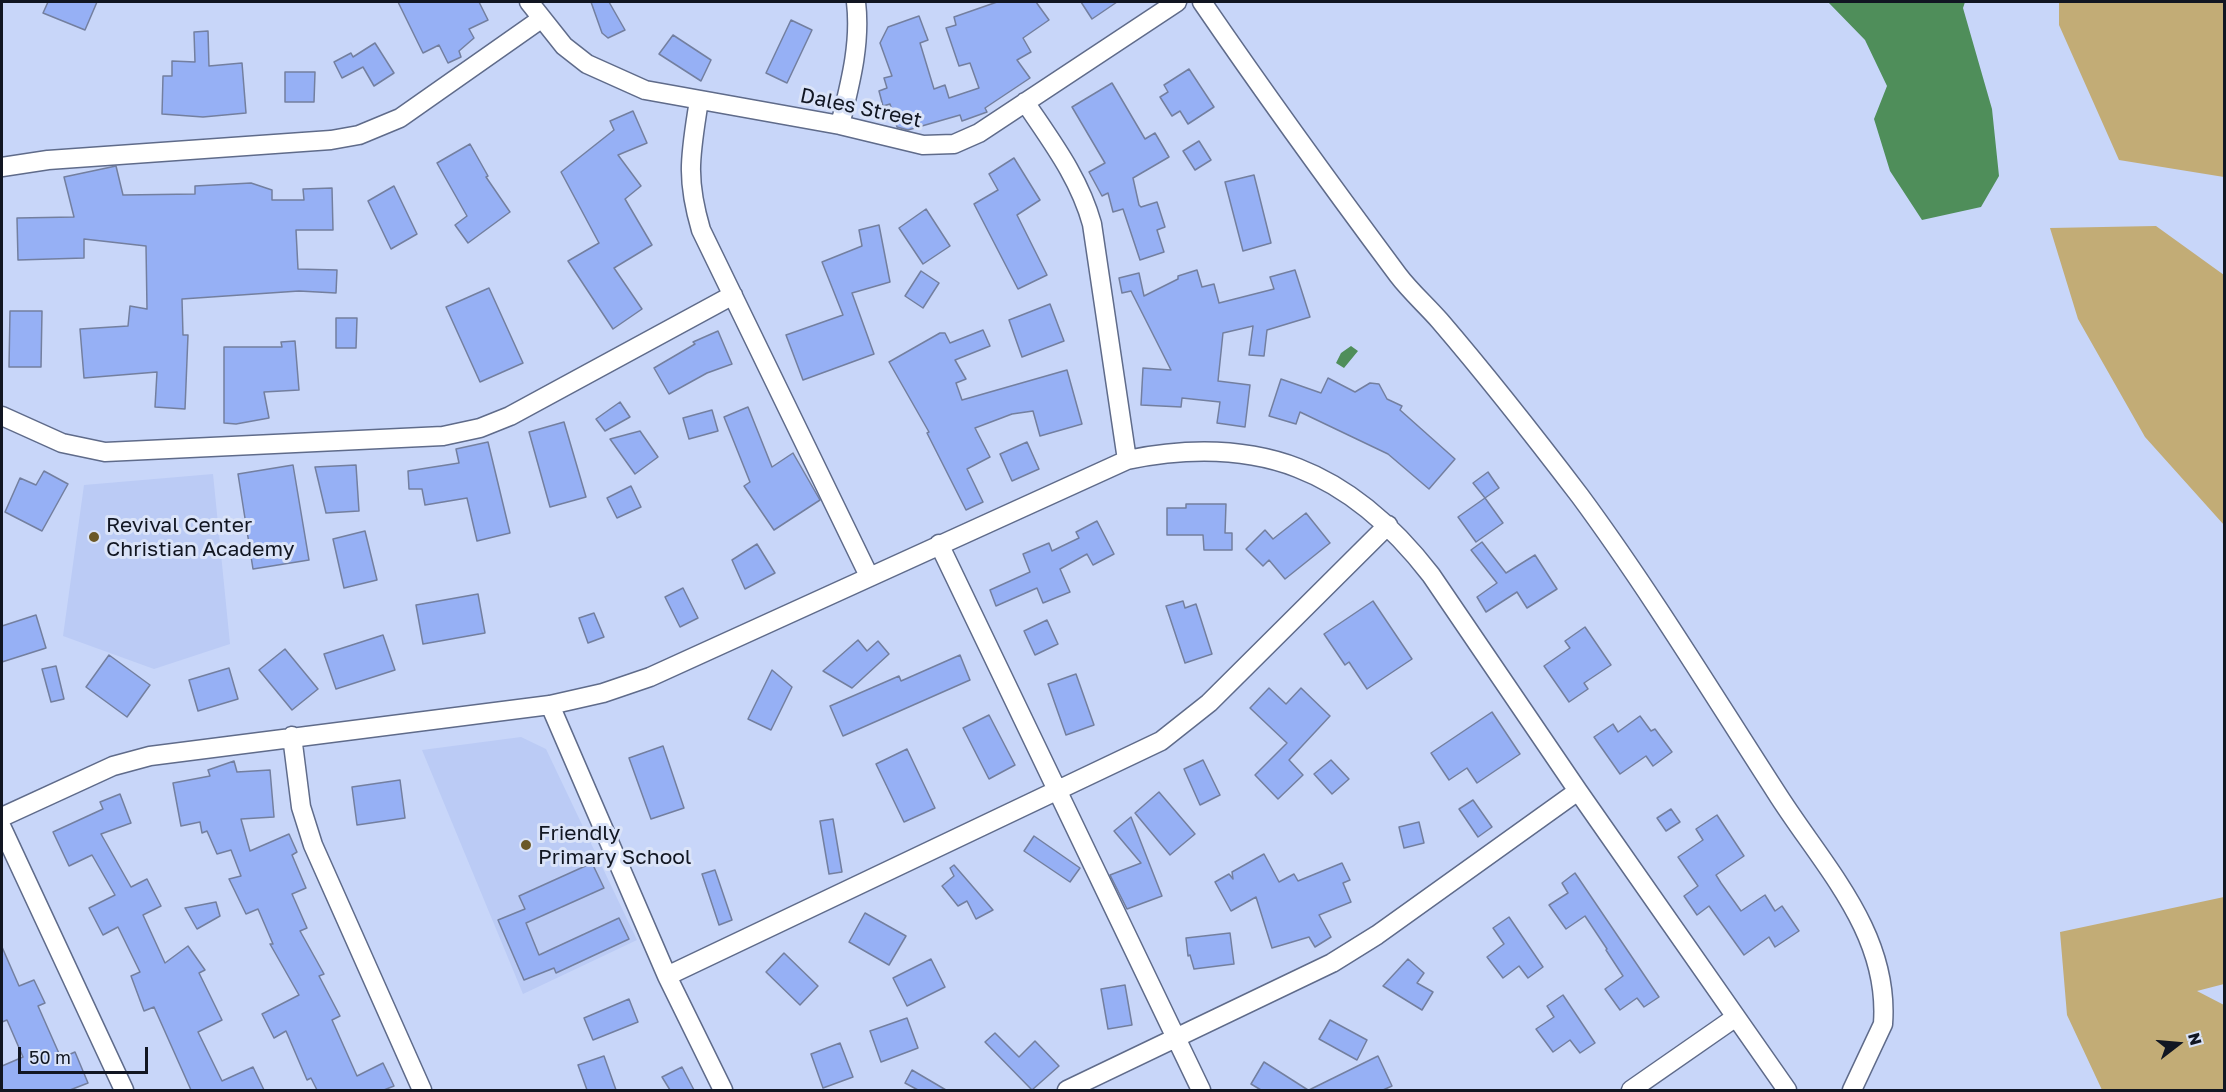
<!DOCTYPE html>
<style>
body{margin:0}
#map{position:relative;width:2226px;height:1092px;overflow:hidden;background:#c8d6f9;font-family:"Golos Text",sans-serif}
canvas{display:block}
.frame{position:absolute;inset:0;border:3px solid #111622;pointer-events:none}
.north{position:absolute;left:2148px;top:1014px;width:60px;height:60px;-webkit-text-stroke:4px #dae3f8;paint-order:stroke;rotate:74deg;font-size:16px;font-weight:700;line-height:24px;text-align:center;color:#111622}
.north::after{content:'';display:block;margin:auto;width:21px;height:27px;background:#111622;clip-path:polygon(50% 0,100% 100%,50% 72%,0 100%)}
.scale{position:absolute;left:18px;top:1047px;width:130px;height:27px;box-sizing:border-box;border:3px solid #111622;border-top:0;padding-left:8px;font-size:18px;line-height:21px;white-space:nowrap;color:#111622;-webkit-text-stroke:4px #dae3f8;paint-order:stroke}
</style>
<div id="map">
<canvas width="2226" height="1092"></canvas>
<div class="frame"></div>
<div class="north">N</div>
<div class="scale">50 m</div>
</div>
<script>
const context = document.querySelector('canvas').getContext('2d');
context.lineJoin = 'round';
function fillPath(path, color) {
  context.fillStyle = color;
  context.fill(path, 'evenodd');
}
function stroke(path, color, width, dash) {
  context.strokeStyle = color;
  context.lineWidth = width;
  context.lineCap = dash ? 'butt' : 'round';
  context.setLineDash(dash || []);
  context.stroke(path);
}
function drawText(font, color, halo, rows, align = 'center') {
  context.font = font + ' "Golos Text",sans-serif';
  context.lineWidth = 6;
  context.setLineDash([]);
  context.textBaseline = 'middle';
  context.strokeStyle = halo;
  context.fillStyle = color;
  for (const [text, x, y, turn = 0] of rows) {
    context.save();
    context.translate(x, y);
    context.rotate((+turn || 0) * Math.PI / 180);
    context.textAlign = isNaN(turn) ? turn : align;
    if (halo) context.strokeText(text, 0, 0);
    context.fillText(text, 0, 0);
    context.restore();
  }
}
const built = new Path2D(`
 M213 474 230 644 154 669 63 636 84 485Z
 M521 737 546 749 637 940 523 994 422 750Z`);
const green = new Path2D(`
 M2059 2H2224V177L2119 160 2059 25Z
 M2156 226 2224 275V525L2145 437 2078 319 2050 228Z
 M2224 897V984L2197 991 2224 1005V1090H2102L2067 1015 2060 932Z`);
const water = new Path2D(`
 M1828 2H1965L1963 8 1992 109 1999 176 1981 207 1922 220 1890 171 1874 119 1887 86 1865 40Z
 M1351 346 1358 351 1344 368 1336 363 1341 353Z`);
const building = new Path2D(`
 M48 2H97L85 30 43 13Z
 M398 2H479L488 20 469 29 474 38 459 51 461 57 448 63 439 45 423 53Z
 M591 2H609L625 30 608 38 602 33Z
 M997 2H1036L1049 20 1023 38 1031 52 1017 60 1030 78 985 108 987 112 962 121 960 115 908 130 897 127 890 104 883 106 879 91 887 88 884 78 892 76 880 43 888 27 919 16 928 40 920 43 934 89 945 85 949 98 979 88 970 63 959 66 946 28 956 25 954 17Z
 M1081 2H1117L1092 19Z
 M791 20 812 30 787 83 766 73Z
 M208 31 209 66 242 63 246 113 203 117 162 114 163 76H172V61L195 62 194 32Z
 M673 35 711 60 701 81 659 54Z
 M375 43 394 73 374 86 363 67 342 78 334 62 351 53 353 57Z
 M1189 69 1214 107 1188 124 1180 111 1172 116 1160 97 1168 92 1164 85Z
 M285 72H315L314 102H285Z
 M1112 83 1145 139 1155 133 1169 157 1133 178 1139 205 1141 207 1157 202 1165 227 1157 230 1164 252 1140 260 1123 209 1113 212 1108 193 1102 196 1089 172 1105 163 1072 107Z
 M633 111 647 143 618 155 641 186 625 199 652 245 614 268 642 309 613 329 568 261 599 243 561 172 614 130 610 121Z
 M1199 141 1211 160 1195 170 1183 151Z
 M470 144 488 176 486 177 510 212 468 243 455 225 467 216 437 163Z
 M1014 158 1040 200 1017 215 1047 275 1018 289 974 204 998 190 989 174Z
 M116 166 123 195 195 194V186L251 183 272 190V200H304L303 189 332 188 333 230H296L298 269 337 270 336 293 299 291 182 299 183 335H188L185 409 155 407 157 372 84 378 80 329 128 326 130 306 147 309 146 246 84 239V258L18 260 17 218 74 217 64 177Z
 M1254 175 1271 243 1243 251 1225 182Z
 M394 186 417 234 391 249 368 201Z
 M926 209 950 246 923 264 899 228Z
 M879 225 890 282 852 293 874 354 803 380 786 335 843 315 822 262 862 246 859 230Z
 M1197 270 1202 287 1214 284 1219 303 1274 289 1270 277 1295 270 1310 317 1267 330 1264 356 1249 355 1253 326 1223 333 1218 381 1250 385 1245 427 1217 423 1220 402 1182 398 1181 407 1141 405 1143 368 1171 370 1131 291 1122 293 1119 278 1139 273 1144 296 1178 279V276Z
 M921 271 939 283 923 308 905 296Z
 M489 288 523 363 480 382 446 307Z
 M1050 304 1064 341 1022 357 1009 320Z
 M10 311H42L41 367H9Z
 M336 318H357L356 348H336Z
 M983 330 990 346 955 360 966 379 956 383 962 400 1067 370 1082 424 1040 436 1033 411 1012 414 975 428 990 457 967 469 983 502 966 510 927 433 929 432 889 362 940 333H945L950 343Z
 M718 331 732 364 707 373 669 394 654 368 695 344 693 342Z
 M295 341 299 390 264 392 269 418 236 424 224 423V347H282L281 342Z
 M1328 378 1355 392 1370 383 1379 384 1387 399 1402 406 1400 410 1455 459 1429 489 1388 454 1300 412 1296 424 1269 416 1281 379 1321 393Z
 M620 402 630 417 605 431 596 419Z
 M748 407 772 467 793 453 820 500 774 530 744 486 750 482 724 417Z
 M712 410 718 431 689 439 683 418Z
 M564 422 586 497 550 507 529 432Z
 M640 431 658 457 635 474 610 439Z
 M488 442 510 533 477 541 467 498 425 505 422 489H409L408 471 459 463 456 449Z
 M1027 442 1039 469 1012 481 1000 454Z
 M293 465 309 560 253 569 238 474Z
 M356 465 359 511 326 513 315 467Z
 M44 471 68 484 42 531 5 512 20 478 36 485Z
 M1488 472 1499 488 1485 498 1473 483Z
 M631 486 641 507 617 518 607 498Z
 M1485 498 1503 523 1476 542 1458 517Z
 M1186 504H1226L1225 533H1232V550H1204L1203 535H1167V508H1186Z
 M1306 513 1330 543 1285 579 1269 560 1263 566 1246 549 1265 530 1273 539Z
 M1097 521 1114 554 1093 565 1087 554 1060 569 1070 592 1043 603 1037 588 996 606 990 590 1030 572 1023 554 1049 543 1052 551 1079 538 1076 532Z
 M365 531 377 580 344 588 333 539Z
 M1482 542 1506 573 1535 555 1557 589 1527 608 1517 592 1486 612 1477 597 1497 583 1471 550Z
 M757 544 775 573 745 589 732 560Z
 M683 588 698 618 680 627 665 597Z
 M478 594 485 633 423 644 416 605Z
 M1183 601 1185 608 1196 604 1212 654 1185 663 1166 606Z
 M1373 601 1412 659 1367 689 1349 662 1345 665 1324 634Z
 M594 613 604 637 588 643 579 618Z
 M36 615 46 648 2 662V626Z
 M1047 620 1058 644 1035 655 1024 631Z
 M1585 627 1611 665 1584 683 1588 689 1569 702 1544 666 1570 648 1565 641Z
 M383 635 395 670 336 689 324 654Z
 M858 640 867 651 878 641 889 654 852 688 823 671Z
 M285 649 318 689 292 710 259 670Z
 M109 655 150 685 127 717 86 687Z
 M960 655 970 680 843 736 830 706 899 676 901 681Z
 M56 666 64 699 51 702 42 669Z
 M229 668 238 699 198 711 189 680Z
 M772 670 792 687 771 730 748 719Z
 M1076 674 1094 725 1066 735 1048 684Z
 M1269 688 1286 704 1301 688 1330 716 1289 760 1303 775 1278 799 1255 775 1287 743 1250 708Z
 M1492 712 1520 754 1477 783 1467 768 1449 780 1431 753Z
 M989 715 1015 765 989 779 963 728Z
 M1640 716 1651 731 1655 729 1672 752 1653 766 1646 756 1620 774 1594 737 1613 724 1618 732Z
 M663 746 684 808 651 819 629 758Z
 M907 749 935 808 904 822 876 764Z
 M1203 760 1220 795 1200 805 1184 769Z
 M1331 760 1349 779 1332 794 1314 774Z
 M234 761 237 772 270 770 274 817 241 819 250 851 289 834 297 852 292 855 306 888 292 894 307 928 300 931 324 974 319 976 340 1016 332 1020 357 1076 383 1063 394 1086 384 1090H317L311 1078 307 1080 286 1031 274 1038 262 1014 299 995 270 944H273L258 909 246 914 229 879 241 876 231 850 217 854 207 831 202 833 200 822 181 826 173 783 210 776 208 770Z
 M400 780 405 818 357 825 352 787Z
 M1159 792 1195 834 1170 855 1135 813Z
 M120 794 131 823 101 834 131 887 147 879 161 906 143 915 165 963 188 946 205 970 199 973 222 1020 198 1032 222 1081 253 1067 264 1090H191L154 1007 144 1011 131 976 140 972 118 927 103 935 89 908 115 895 92 855 69 866 53 832 103 809 100 802Z
 M1473 800 1492 827 1478 837 1459 809Z
 M1671 809 1680 822 1666 831 1657 818Z
 M1717 815 1744 856 1716 875 1721 883 1741 911 1765 895 1775 911 1782 906 1799 931 1775 947 1769 937 1744 955 1709 906 1697 915 1684 896 1698 886 1678 857 1703 840 1696 829Z
 M1131 817 1162 896 1127 909 1110 875 1141 863 1114 831Z
 M833 819 842 872 829 874 820 821Z
 M1419 822 1424 843 1404 848 1399 827Z
 M1034 836 1080 868 1070 882 1024 851Z
 M1264 854 1279 882 1294 874 1298 881 1342 863 1350 880 1343 883 1351 902 1319 915 1331 937 1315 947 1309 937 1272 948 1256 897 1231 911 1215 882 1229 874 1233 879 1232 872Z
 M592 863 604 888 526 923 539 955 619 918 629 939 556 973 554 968 524 980 498 920 525 909 519 896Z
 M954 865 993 910 976 919 967 901 958 906 942 886 954 876 950 868Z
 M715 870 732 920 719 925 702 874Z
 M1575 873 1659 997 1644 1007 1637 998 1620 1010 1605 989 1623 976 1606 950 1607 949 1585 916 1566 929 1549 905 1568 893 1562 883Z
 M216 902 220 916 197 929 185 908Z
 M865 913 906 936 889 965 849 942Z
 M1509 917 1543 967 1528 978 1519 966 1503 978 1487 957 1504 944 1493 928Z
 M1230 933 1234 964 1194 969 1190 955 1188 956 1186 938Z
 M2 947 19 986 34 980 45 1003 38 1006 61 1058 75 1052 88 1083 70 1090H2V1066L23 1057 7 1020 2 1022Z
 M784 953 818 986 800 1005 766 972Z
 M931 959 945 987 907 1006 893 978Z
 M1408 959 1424 973 1417 983 1433 992 1422 1010 1383 986Z
 M1125 985 1132 1025 1108 1029 1101 989Z
 M1563 995 1595 1043 1580 1053 1570 1040 1553 1052 1536 1029 1554 1017 1547 1006Z
 M629 999 638 1022 593 1040 584 1018Z
 M907 1018 918 1048 881 1062 870 1031Z
 M1330 1020 1367 1040 1357 1060 1319 1039Z
 M995 1033 1019 1057 1035 1041 1059 1066 1032 1090 985 1042Z
 M840 1043 853 1077 823 1088 811 1054Z
 M604 1056 616 1090H587L578 1065Z
 M1378 1056 1392 1086 1383 1090H1309Z
 M1264 1062 1308 1090H1261L1251 1084Z
 M682 1067 694 1090H670L662 1077Z
 M912 1070 946 1090H918L905 1083Z`);
const street = new Path2D(`
 M529 2 564 46 587 64 645 90 840 125 923 145 954 144 979 133 1177 2
 M1202 2C1265 94 1331 185 1398 275 1410 291 1426 305 1440 321 1488 377 1535 437 1580 496 1650 591 1712 693 1776 792 1822 865 1890 932 1883 1024L1852 1090
 M699 100C691 153 685 176 701 230L869 576
 M1025 102C1051 141 1079 177 1092 224L1127 460
 M840 125C850 84 861 44 856 2
 M2 167 48 160 331 140 359 135 400 118 541 19
 M2 416 62 443 105 452 443 436 480 428 510 416 733 295
 M939 544 1201 1090
 M550 705 667 976 723 1090
 M292 736 301 807 313 845 422 1090
 M2 817 113 766 150 756 550 705 603 693 650 677 1127 460C1258 433 1350 470 1431 575L1578 791 1787 1090
 M2 828 124 1090
 M667 976 1161 741 1209 703 1388 525
 M1067 1090 1332 963 1377 935 1578 791
 M1631 1090 1736 1017`);
const markers = [
 [94,537,6,"#6b5826"],
 [526,845,6,"#6b5826"]
];
const streetNames = [
 ["Dales Street",861,108,12]
];
const poiNames = [
 ["Revival Center",106,525],
 ["Christian Academy",106,549],
 ["Friendly",538,833],
 ["Primary School",538,857]
];
fillPath(built, '#bbcbf5');
fillPath(green, '#c2ac76');
fillPath(water, '#4f8e5a');
fillPath(building, '#96b0f5');
stroke(building, '#737f9f', 1.5);
stroke(street, '#5f6b8a', 21);
stroke(street, '#fff', 18);
for (const [x, y, r, color] of markers) {
  const dot = new Path2D();
  dot.arc(x, y, r, 0, 2 * Math.PI);
  context.fillStyle = color;
  context.fill(dot);
  stroke(dot, '#dae3f8', 2);
}
drawText('21px', '#111622', '#dae3f8', streetNames);
drawText('21px', '#111622', '#dae3f8', poiNames, 'left');
</script>
